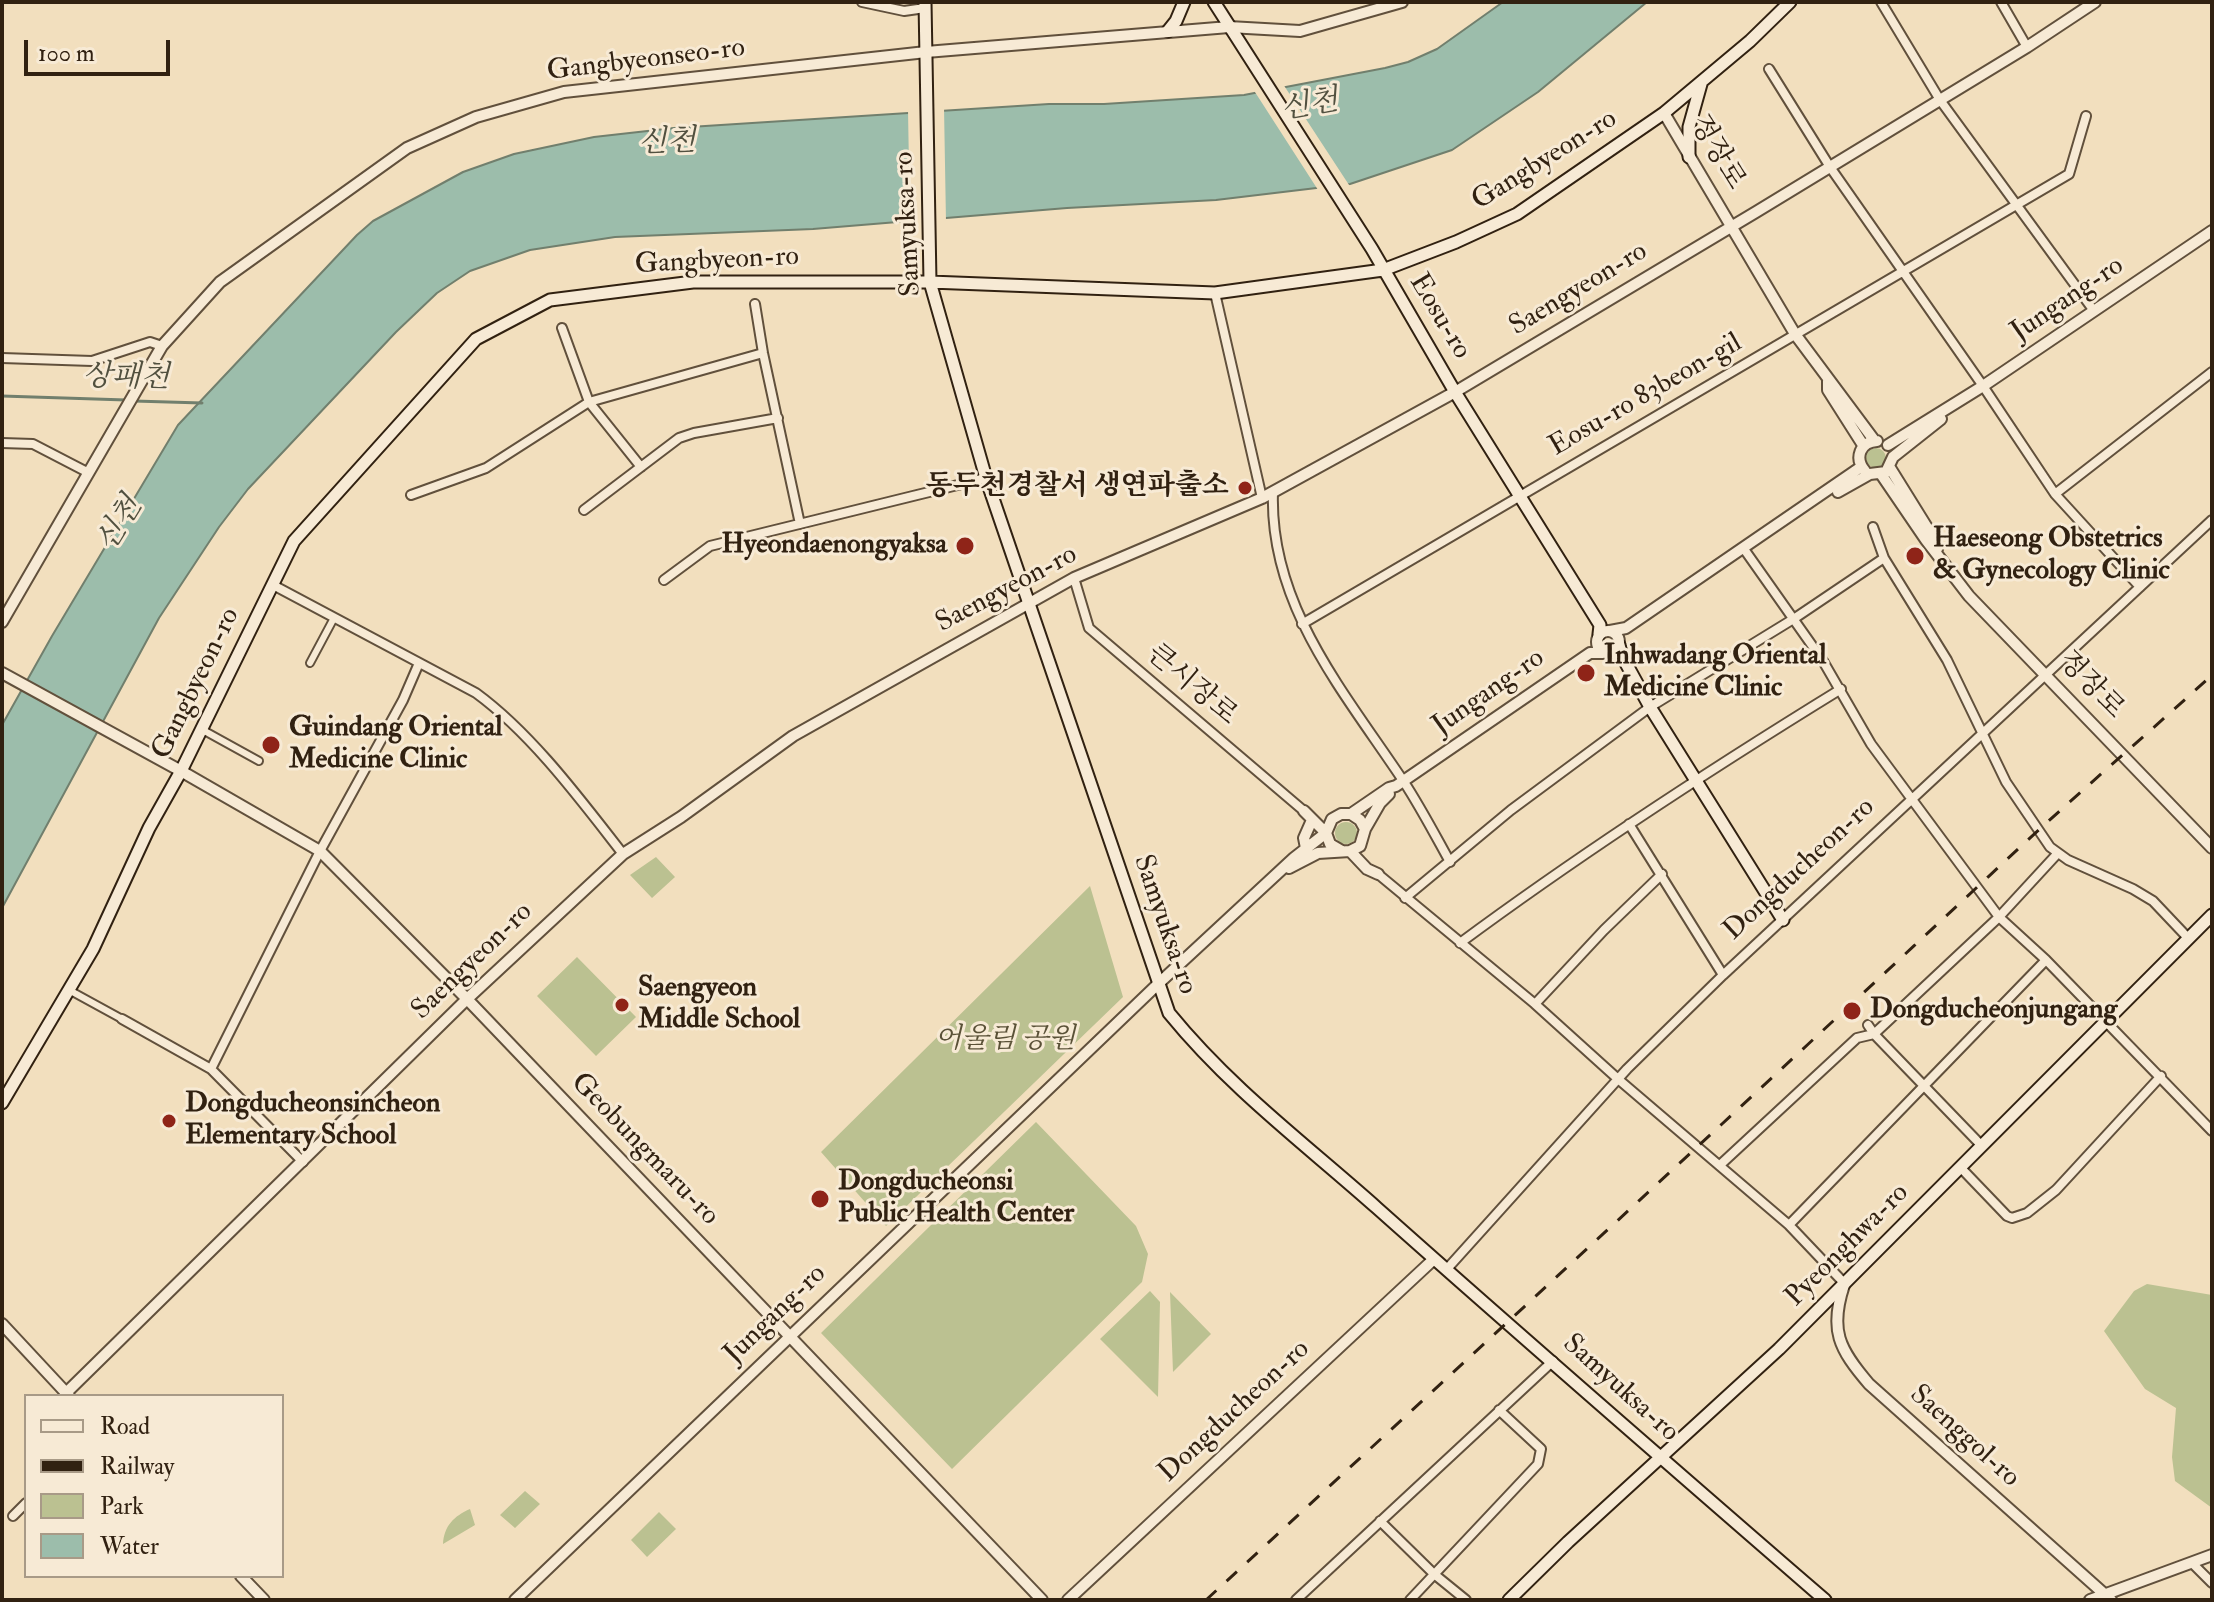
<!DOCTYPE html>
<meta charset="utf-8">
<style>
body{margin:0}
#map{position:relative;width:2214px;height:1602px;overflow:hidden;background:#f2dfbe;font-family:"IM FELL Double Pica",serif}
canvas{display:block}
.frame{position:absolute;inset:0;border:4px solid #312111;pointer-events:none}
.legend{position:absolute;left:24px;top:1394px;width:260px;height:184px;box-sizing:border-box;background:#f7ead5;border:2px solid #a89a87;margin:0;padding:10px 14px;list-style:none;font-size:24px;color:#312111}
.legend li{display:flex;align-items:center;gap:16px;height:40px}
.legend b{width:40px;border:2px solid #a89a87}
.scale{position:absolute;left:24px;top:40px;width:146px;height:36px;box-sizing:border-box;border:4px solid #312111;border-top:0;padding-left:10px;font-size:24px;line-height:28px;white-space:nowrap;color:#312111;-webkit-text-stroke:6px #f7ead5;paint-order:stroke}
</style>
<div id="map">
<canvas width="2214" height="1602"></canvas>
<div class="frame"></div>
<ul class="legend">
<li><b style="height:10px;background:#f7ead5"></b>Road</li>
<li><b style="height:10px;background:#312111"></b>Railway</li>
<li><b style="height:22px;background:#bbc191"></b>Park</li>
<li><b style="height:22px;background:#9cbdab"></b>Water</li>
</ul>
<div class="scale">100 m</div>
</div>
<script>
const context = document.querySelector('canvas').getContext('2d');
context.lineJoin = 'round';
function fillPath(path, color) {
  context.fillStyle = color;
  context.fill(path, 'evenodd');
}
function stroke(path, color, width, dash) {
  context.strokeStyle = color;
  context.lineWidth = width;
  context.lineCap = dash ? 'butt' : 'round';
  context.setLineDash(dash || []);
  context.stroke(path);
}
function drawText(font, color, halo, rows, align = 'center') {
  context.font = font + ' "IM FELL Double Pica","Noto Serif KR",serif';
  context.lineWidth = 6;
  context.setLineDash([]);
  context.textBaseline = 'middle';
  context.strokeStyle = halo;
  context.fillStyle = color;
  for (const [text, x, y, turn = 0] of rows) {
    context.save();
    context.translate(x, y);
    context.rotate((+turn || 0) * Math.PI / 180);
    context.textAlign = isNaN(turn) ? turn : align;
    if (halo) context.strokeText(text, 0, 0);
    context.fillText(text, 0, 0);
    context.restore();
  }
}
const green = new Path2D(`
 M1866 458a10 10 0 1 1 20 0a10 10 0 1 1-20 0Z
 M1335 833a11 11 0 1 1 22 0a11 11 0 1 1-22 0Z
 M656 857 675 877 652 898 630 875Z
 M1090 886 1123 997 886 1226 821 1152Z
 M577 957 636 1017 596 1056 537 996Z
 M1036 1122 1136 1226 1148 1254 1142 1282 952 1469 821 1333Z
 M2147 1284 2212 1295V1508L2175 1481 2172 1457 2176 1408 2145 1389 2104 1331 2134 1291Z
 M1150 1291 1160 1302 1158 1397 1100 1339Z
 M1170 1292 1211 1334 1173 1372Z
 M525 1491 540 1504 515 1528 500 1515Z
 M470 1509 475 1525 443 1544C444 1526 454 1516 470 1509Z
 M659 1512 676 1529 647 1557 631 1540Z`);
const water = new Path2D(`
 M1503 2H1647L1538 92 1452 150 1350 184 1216 200 1067 208 813 229 615 237 530 250 470 271 437 293 396 332 248 489 219 527 159 618 2 908V725L52 636 178 425 357 235 373 221 463 172 514 154 594 137 674 128 1049 104H1104L1244 95 1385 68 1408 62 1437 49Z`);
const pier = new Path2D(`
 M1283 84 1351 188 1320 193 1253 89Z
 M944 107 946 222 910 225 908 110Z`);
const stream = new Path2D(`
 M2 396 126 400
 M134 401 202 403`);
const pedestrian = new Path2D(`
 M310 663 334 618
 M201 729 259 761
 M69 990 122 1019`);
const minor = new Path2D(`
 M862 2 904 11 925 8
 M1881 2 1940 100 2094 311
 M2001 2 2027 47
 M1769 69 1830 167 1983 386 2055 494 2140 587
 M1215 293 1262 498
 M755 304 763 353 800 524
 M562 328 589 402 641 467
 M2 358 92 361 150 342 162 346
 M2 443 33 444 89 473
 M1273 492C1269 606 1345 693 1404 782 1421 808 1435 835 1450 862
 M2055 494 2212 372
 M411 495 486 468 589 402 763 353
 M584 510 679 438 694 433 778 418
 M1873 527 1884 558 1947 660 2006 782 2050 847 2068 860 2133 889 2153 901 2189 939
 M1744 549 1823 661 1871 744 1999 917 2058 853
 M1074 578 1089 628 1304 811
 M664 580 710 546 986 478
 M273 585 476 693C532 734 580 799 623 854
 M1302 624 2069 174 2086 116
 M1629 824 1723 975
 M1378 874 1535 1004 1618 1079 1789 1225 1845 1284
 M1405 898 1511 810 1650 707 1795 618 1884 558
 M1460 943C1583 852 1711 769 1841 689
 M1535 1004 1604 930 1662 874
 M122 1019 211 1069 303 1162
 M211 1069 320 851 403 700 419 663
 M1981 1145 1874 1034 1999 917 2046 960 2212 1131
 M1720 1165 1857 1038 1874 1034 1868 1025
 M1960 1167 2007 1216 2012 1218 2027 1213 2056 1190 2161 1076
 M1789 1225 2046 960
 M1446 1270 1627 1069 1723 975 2212 520
 M13 1516 26 1503
 M1380 1521 1434 1574 1466 1600
 M2192 1563 2212 1583
 M1296 1600 1553 1361
 M1410 1600 1538 1464 1541 1449 1499 1410`);
const tertiary = new Path2D(`
 M1664 113 1795 334 1874 440
 M1828 381V390L1863 445
 M1888 445 1983 386 2212 231
 M1890 468 1931 534 1937 549
 M1865 471C1854 458 1860 442 1877 441
 M1881 474 1926 540 1969 596 2212 848
 M1838 492 1870 474 1886 472 1893 457 1941 419
 M2 622 162 346 220 282 407 148 476 117 564 92 926 52 1229 27 1300 31 1402 2
 M1597 642a11 11 0 1 1 22 0a11 11 0 1 1-22 0Z
 M1610 631 1626 628 1861 467
 M2 673 181 771 320 851 467 999 1042 1600
 M1304 811 1326 833 1330 844 1342 851
 M1365 829 1380 803 1389 794
 M1306 848 1304 838 1312 820
 M1350 851 1367 869 1378 874
 M1289 868 1318 853 1350 851 1360 846 1365 829 1360 820 1351 814
 M1844 1285C1829 1330 1839 1349 1869 1384L2111 1600
 M2 1324 69 1396
 M66 1393 467 999 623 854 681 817 793 736 1074 578 1262 498 1455 392 1756 212 2027 47 2095 2
 M241 1576 264 1600
 M515 1600 1158 984 1294 858 1326 833 1332 819 1341 814H1351L1389 788 1396 786 1590 653H1603
 M1068 1600 1434 1259
 M2090 1600 2212 1555`);
const secondary = new Path2D(`
 M925 2 930 282 986 478 1169 1013C1231 1089 1304 1143 1377 1208 1525 1340 1675 1470 1825 1600
 M1214 2 1372 249 1455 392 1600 625 1599 634
 M1168 31 1176 21 1184 2
 M1689 157V127L1701 84
 M1619 645 1622 656 1650 707 1783 920
 M2 1103 93 949 149 828 181 771 294 541 476 339 550 300 693 282H930L1215 293 1383 270 1456 242 1517 214 1664 113 1750 41 1790 2
 M1509 1600 1568 1542 1779 1349 2212 915`);
const rail = new Path2D(`
 M1206 1600C1472 1355 1738 1110 2003 863 2071 799 2143 738 2212 675`);
const markers = [
 [1245,488,8,"#8f2418"],
 [965,546,10,"#8f2418"],
 [1915,556,10,"#8f2418"],
 [1586,673,10,"#8f2418"],
 [271,745,10,"#8f2418"],
 [622,1005,8,"#8f2418"],
 [1852,1011,10,"#8f2418"],
 [169,1121,8,"#8f2418"],
 [820,1199,10,"#8f2418"]
];
const streetNames = [
 ["Gangbyeonseo-ro",646,61,-7],
 ["정장로",1716,153,59],
 ["Gangbyeon-ro",1545,161,-32],
 ["Samyuksa-ro",909,224,-93],
 ["Gangbyeon-ro",717,262,-3],
 ["Saengyeon-ro",1579,290,-31],
 ["Jungang-ro",2068,300,-34],
 ["Eosu-ro",1439,317,59],
 ["Eosu-ro 83beon-gil",1646,396,-30],
 ["Saengyeon-ro",1007,590,-28],
 ["Gangbyeon-ro",197,684,-64],
 ["큰시장로",1191,686,40],
 ["정장로",2090,686,46],
 ["Jungang-ro",1489,693,-35],
 ["Dongducheon-ro",1800,870,-43],
 ["Samyuksa-ro",1164,925,71],
 ["Saengyeon-ro",473,962,-44],
 ["Geobungmaru-ro",644,1150,46],
 ["Pyeonghwa-ro",1848,1246,-45],
 ["Jungang-ro",776,1315,-44],
 ["Samyuksa-ro",1620,1389,42],
 ["Dongducheon-ro",1235,1412,-43],
 ["Saenggol-ro",1964,1437,42]
];
const poiNames = [
 ["동두천경찰서 생연파출소",1229,488,"right"],
 ["Haeseong Obstetrics",1933,540],
 ["& Gynecology Clinic",1933,572],
 ["Hyeondaenongyaksa",947,546,"right"],
 ["Inhwadang Oriental",1604,657],
 ["Medicine Clinic",1604,689],
 ["Guindang Oriental",289,729],
 ["Medicine Clinic",289,761],
 ["Saengyeon",638,989],
 ["Middle School",638,1021],
 ["Dongducheonjungang",1870,1011],
 ["Dongducheonsincheon",185,1105],
 ["Elementary School",185,1137],
 ["Dongducheonsi",838,1183],
 ["Public Health Center",838,1215]
];
const parkNames = [
 ["어울림 공원",1005,1041]
];
const waterNames = [
 ["신천",1310,107,-10],
 ["신천",667,144,-2],
 ["상패천",126,379,1],
 ["신천",121,525,-58]
];
fillPath(green, '#bbc191');
fillPath(water, '#9cbdab');
stroke(water, '#717f6d', 2);
fillPath(pier, '#f2dfbe');
stroke(stream, '#717f6d', 3);
stroke(pedestrian, '#61503c', 10);
stroke(minor, '#61503c', 12);
stroke(tertiary, '#61503c', 14);
stroke(secondary, '#312111', 15);
stroke(pedestrian, '#f7ead5', 6);
stroke(minor, '#f7ead5', 8);
stroke(tertiary, '#f7ead5', 10);
stroke(secondary, '#f7ead5', 11);
stroke(rail, '#312111', 3, [14, 14]);
for (const [x, y, r, color] of markers) {
  const dot = new Path2D();
  dot.arc(x, y, r, 0, 2 * Math.PI);
  context.fillStyle = color;
  context.fill(dot);
  stroke(dot, '#f7ead5', 3);
}
drawText('28px', '#312111', '#f7ead5', streetNames);
drawText('bold 28px', '#312111', '#f7ead5', poiNames, 'left');
drawText('italic 28px', '#5a5137', '#f7ead5', parkNames);
drawText('italic 30px', '#51503f', '#f7ead5', waterNames);
</script>
